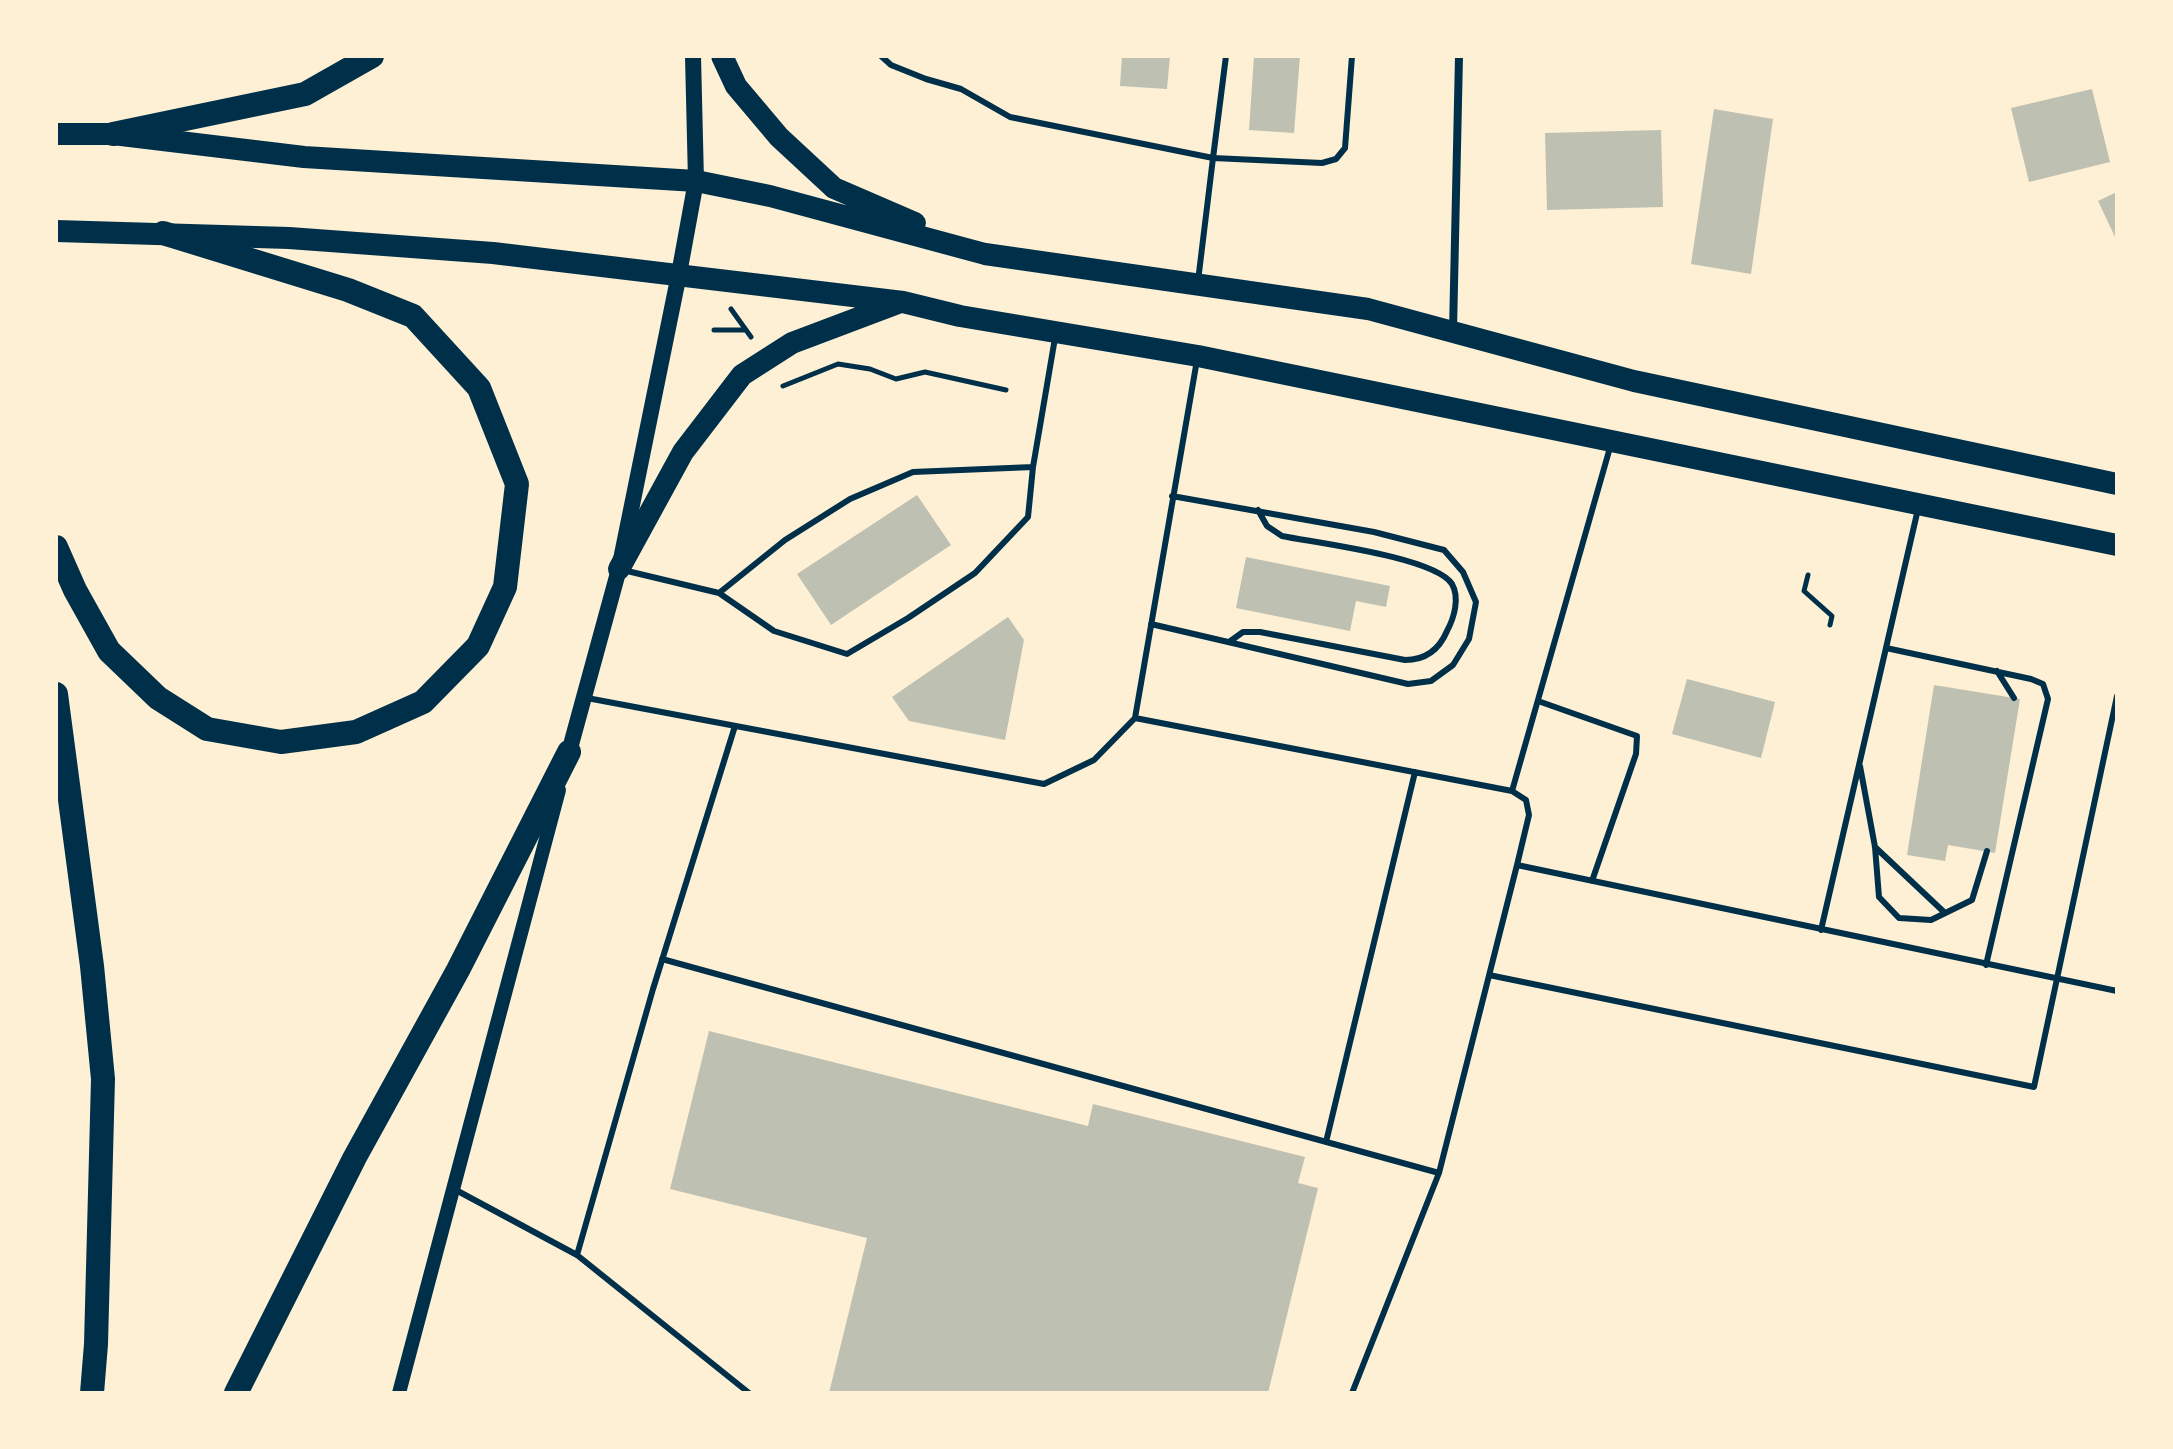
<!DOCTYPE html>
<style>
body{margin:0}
#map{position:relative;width:2173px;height:1449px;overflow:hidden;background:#fdf0d5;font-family:"Fira Sans",sans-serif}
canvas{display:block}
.frame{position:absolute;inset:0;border:58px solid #fdf0d5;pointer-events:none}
</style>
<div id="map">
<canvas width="2173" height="1449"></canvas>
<div class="frame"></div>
</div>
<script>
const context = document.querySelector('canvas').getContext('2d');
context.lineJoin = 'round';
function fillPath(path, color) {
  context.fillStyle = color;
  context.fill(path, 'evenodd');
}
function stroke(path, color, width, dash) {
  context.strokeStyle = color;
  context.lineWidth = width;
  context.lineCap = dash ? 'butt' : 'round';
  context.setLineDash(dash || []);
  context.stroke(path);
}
const building = new Path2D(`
 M1122 56H1170L1167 89 1120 86Z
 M1254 56H1300L1294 133 1249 130Z
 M2092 89 2110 162 2029 182 2011 108Z
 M1714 109 1773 119 1751 274 1691 264Z
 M1661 130 1663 207 1547 210 1545 133Z
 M2117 192V241L2098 201Z
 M917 495 951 545 831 625 797 574Z
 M1246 557 1390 586 1386 607 1356 601 1350 631 1236 608Z
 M1008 617 1024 640 1005 740 909 721 892 697Z
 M1687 679 1775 702 1761 758 1672 734Z
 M1934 685 2020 699 1995 853 1948 845 1945 861 1907 855Z
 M709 1031 1088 1126 1093 1104 1305 1157 1298 1183 1318 1188 1268 1393H829L867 1238 670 1189Z`);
const path = new Path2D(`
 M731 309 751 337
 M714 330H745
 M783 386 838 364 870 369 896 379 925 372 1006 390
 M1808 575 1804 591 1832 616 1830 625`);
const service = new Path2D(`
 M881 56 891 65 926 79 961 89 1010 117 1213 158 1198 281
 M1226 56 1213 158 1322 163 1336 159 1345 148 1352 56
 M623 570 719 593 774 631 847 654 908 618 975 573 1028 517 1033 467 1055 338
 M719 593 785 540 850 499 913 472 1033 467
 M1151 624 1408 684 1431 681 1453 665 1469 639 1476 602 1463 572 1444 550 1374 532 1172 496
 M1229 642 1243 632H1260L1405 660C1425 660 1439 650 1447 631 1454 618 1460 598 1452 584 1434 557 1316 543 1282 536L1267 526 1258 510
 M1886 648 2031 679 2043 684 2048 699 1986 965
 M1997 671 2014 698
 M587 698 1044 784 1094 760 1135 718 1512 791 1526 800 1529 815 1517 865 1439 1173 1352 1393
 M1538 701 1637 736 1636 754 1592 881
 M1135 718 1197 360
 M1860 766 1875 847 1879 897 1899 918 1931 920 1972 900 1987 851
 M1512 791 1611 444
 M1875 847 1945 913
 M1517 865 2117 991
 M1821 930 1918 509
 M662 959 1439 1173
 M1489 975 2034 1087 2117 696
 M1326 1142 1415 772
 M454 1189 577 1255 749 1393
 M577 1255 653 989 735 726`);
const minor = new Path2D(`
 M1453 331 1459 56`);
const tertiary = new Path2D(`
 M399 1393 559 790`);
const secondary = new Path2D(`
 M569 752 619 569 679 274 696 181 693 56`);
const trunk = new Path2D(`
 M722 56 736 86 779 137 834 188 915 223
 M56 134H113L304 157 696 181 770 196 985 254 1368 309 1634 381 2117 484
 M56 231 289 238 493 253 903 302 960 316 1198 356 2117 545
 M619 569 683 452 742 375 792 343 898 303`);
const motorway = new Path2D(`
 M113 134 305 94 372 56
 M56 547 75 590 109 651 158 698 207 729 281 742 356 732 423 702 478 646 505 587 517 484 479 388 413 316 348 290 163 233
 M56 694 92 966 103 1079 96 1344 92 1393
 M236 1393 355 1157 458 970 569 752`);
fillPath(building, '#bec0b2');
stroke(path, '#003049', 5);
stroke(service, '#003049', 6);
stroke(minor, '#003049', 8);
stroke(tertiary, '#003049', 14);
stroke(secondary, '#003049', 16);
stroke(trunk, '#003049', 22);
stroke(motorway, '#003049', 24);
</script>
